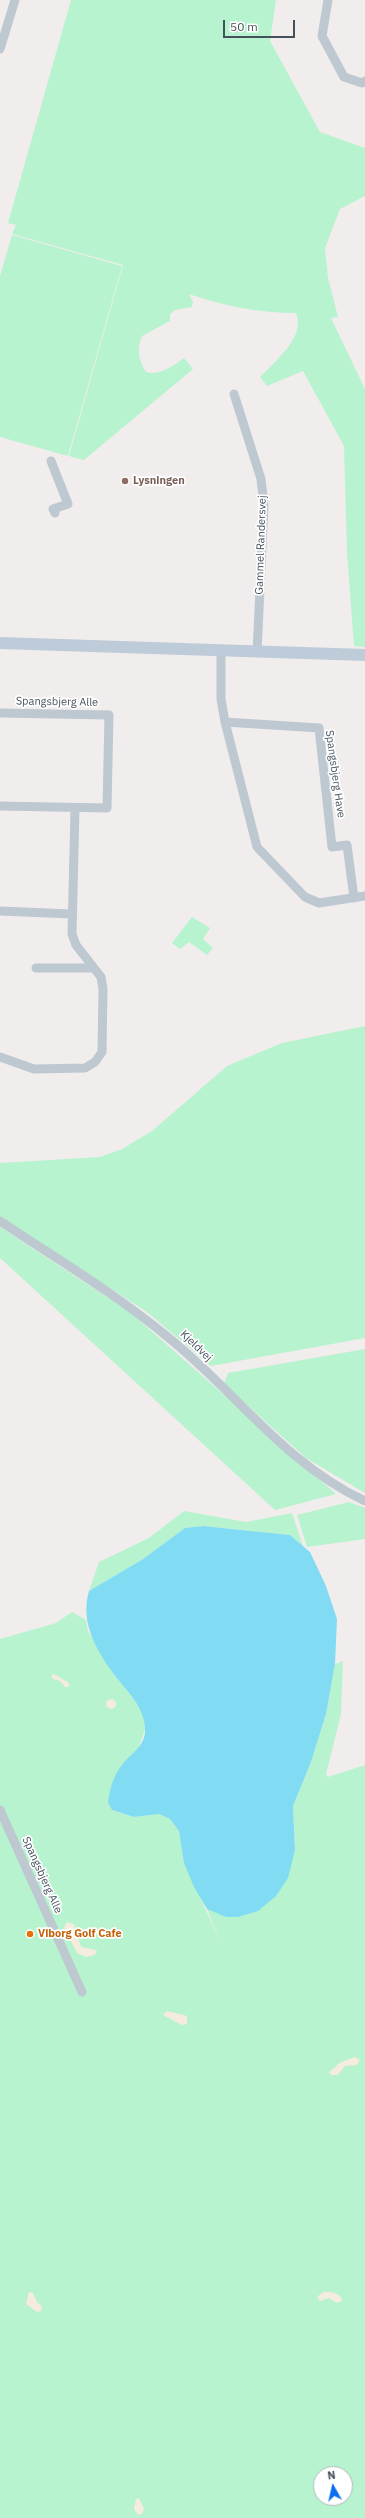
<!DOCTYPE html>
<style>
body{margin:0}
#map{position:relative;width:365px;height:2518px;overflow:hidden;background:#f1eded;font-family:"IBM Plex Sans",sans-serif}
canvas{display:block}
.north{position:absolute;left:313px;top:2466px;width:40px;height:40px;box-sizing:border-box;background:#fff;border:1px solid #b4b9be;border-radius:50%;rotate:352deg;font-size:11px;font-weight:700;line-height:16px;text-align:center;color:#44515d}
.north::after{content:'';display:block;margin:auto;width:14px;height:18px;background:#096eef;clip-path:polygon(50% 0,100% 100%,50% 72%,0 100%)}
.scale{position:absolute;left:223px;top:20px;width:72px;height:18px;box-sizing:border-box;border:2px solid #44515d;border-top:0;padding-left:5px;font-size:12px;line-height:14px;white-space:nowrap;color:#44515d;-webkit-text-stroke:3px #fff;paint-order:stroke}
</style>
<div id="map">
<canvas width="365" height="2518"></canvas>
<div class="north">N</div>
<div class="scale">50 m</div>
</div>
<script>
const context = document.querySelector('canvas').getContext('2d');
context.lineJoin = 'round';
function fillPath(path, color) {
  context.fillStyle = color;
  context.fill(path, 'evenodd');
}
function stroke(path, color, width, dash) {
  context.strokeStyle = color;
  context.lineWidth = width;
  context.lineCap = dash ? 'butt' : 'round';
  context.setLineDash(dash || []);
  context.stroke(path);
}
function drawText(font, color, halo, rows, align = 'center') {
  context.font = font + ' "IBM Plex Sans",sans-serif';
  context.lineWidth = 3.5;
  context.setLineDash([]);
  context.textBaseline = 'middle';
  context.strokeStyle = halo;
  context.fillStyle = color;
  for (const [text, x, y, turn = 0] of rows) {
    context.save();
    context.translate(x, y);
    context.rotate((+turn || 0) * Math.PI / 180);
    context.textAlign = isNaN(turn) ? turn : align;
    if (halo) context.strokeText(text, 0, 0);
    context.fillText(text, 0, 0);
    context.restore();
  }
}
const green = new Path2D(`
 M71 0H276L270 41 320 132 365 148V196L340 209 325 248 328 278 338 317 331 318 365 389V647L354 646 347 552 344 446 303 371 267 386 260 377C275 361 306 337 296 313 259 313 224 306 189 294L193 302 192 307 175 310 170 314V321L142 336C137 349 138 360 146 372 160 376 173 366 184 358L193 369 84 460 69 456 123 265 12 234 16 225 8 223Z
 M12 235 122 266 68 456 0 437V276Z
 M192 917 210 928 203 939 213 948 207 955 189 942 180 949 172 943Z
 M365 1026V1338L211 1366 147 1312 0 1217V1163L100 1157 122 1149 152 1131 227 1066 282 1043Z
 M0 1227 131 1313 336 1494 275 1510 0 1258Z
 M365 1349V1493L306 1458 224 1384 228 1373Z
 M349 1502 365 1508V1539L307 1547 297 1515Z
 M184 1511 246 1522 292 1513 303 1546 290 1535 203 1526 185 1528 143 1559 89 1591 99 1562 149 1538Z
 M72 1612 86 1620 88 1631 115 1676 142 1709 145 1730 137 1751 121 1765 112 1810 134 1817 159 1814 170 1819 179 1831 185 1863 220 1942 207 1909C229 1918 235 1918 257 1911L295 1850 293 1806 311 1762 326 1714 335 1664 343 1661 341 1714 326 1774 328 1777 365 1765V2518H0V1639L56 1623ZM321 2474H345V2498H321Z`);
const sand = new Path2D(`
 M54 1674 69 1683V1687H65L60 1681 53 1679 51 1676Z
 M106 1704a5 5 0 1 1 10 0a5 5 0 1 1-10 0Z
 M67 1922 74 1924 81 1947 97 1950 95 1955 86 1957 77 1953 64 1927Z
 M167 2011 187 2016V2024L182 2025 163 2015Z
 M355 2057 360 2060 357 2065 345 2066 338 2075H331L329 2072 341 2062Z
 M29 2292 33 2293 37 2302 42 2306 41 2311 37 2312 26 2304Z
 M323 2292C331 2291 341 2293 342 2301L337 2303 329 2298 320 2301 317 2297Z
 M139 2498 144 2509 142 2514 138 2515 134 2509 136 2499Z`);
const water = new Path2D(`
 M203 1526 290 1535 310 1552 326 1586 337 1619 335 1664 326 1714 311 1762 293 1806 295 1850 288 1878 276 1896 258 1911 238 1917H226L207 1909 194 1887 184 1863 179 1831 170 1819 159 1814 134 1817 112 1810 108 1802C110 1789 113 1777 121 1766 130 1754 146 1746 145 1729 144 1708 132 1697 120 1682 99 1655 79 1625 89 1591L143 1559 185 1528Z`);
const street = new Path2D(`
 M328 0 322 36 344 77 362 83 365 81
 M0 49 15 0
 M234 394 261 479 264 505 257 652
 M51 461 68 504 53 509 55 513
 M221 650V699L225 722 257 847 305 897 319 903 365 896
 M0 713 109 715 107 808 0 806
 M225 722 319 728 332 847 347 845 354 898
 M0 911 72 914
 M36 968H94
 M0 1057 34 1069 85 1068 95 1062 102 1052 103 989 101 977 76 945 72 934 75 808
 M0 1221C57 1259 116 1294 169 1338 236 1392 285 1464 365 1501
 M0 1810 82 1992`);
const secondary = new Path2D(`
 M0 643 365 655`);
const markers = [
 [125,481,4,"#8d6e63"],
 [30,1934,4,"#e8710a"]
];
const educationNames = [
 ["Lysningen",133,481]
];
const streetNames = [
 ["Gammel Randersvej",261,545,-88],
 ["Spangsbjerg Alle",57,702,1],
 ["Spangsbjerg Have",335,774,82],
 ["Kjeldvej",196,1346,44],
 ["Spangsbjerg Alle",42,1875,66]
];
const foodNames = [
 ["Viborg Golf Cafe",38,1934]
];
fillPath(green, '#b7f3ce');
fillPath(sand, '#f4ecdc');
fillPath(water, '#81dcf3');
stroke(street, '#bdc8d1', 9);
stroke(secondary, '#becbd9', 12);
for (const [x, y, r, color] of markers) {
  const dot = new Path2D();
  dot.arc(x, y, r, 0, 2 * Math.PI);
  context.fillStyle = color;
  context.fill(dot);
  stroke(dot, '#fff', 1.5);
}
drawText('bold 11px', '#785e54', '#fff', educationNames, 'left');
drawText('11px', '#44515d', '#fff', streetNames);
drawText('bold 11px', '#c56008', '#fff', foodNames, 'left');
</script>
